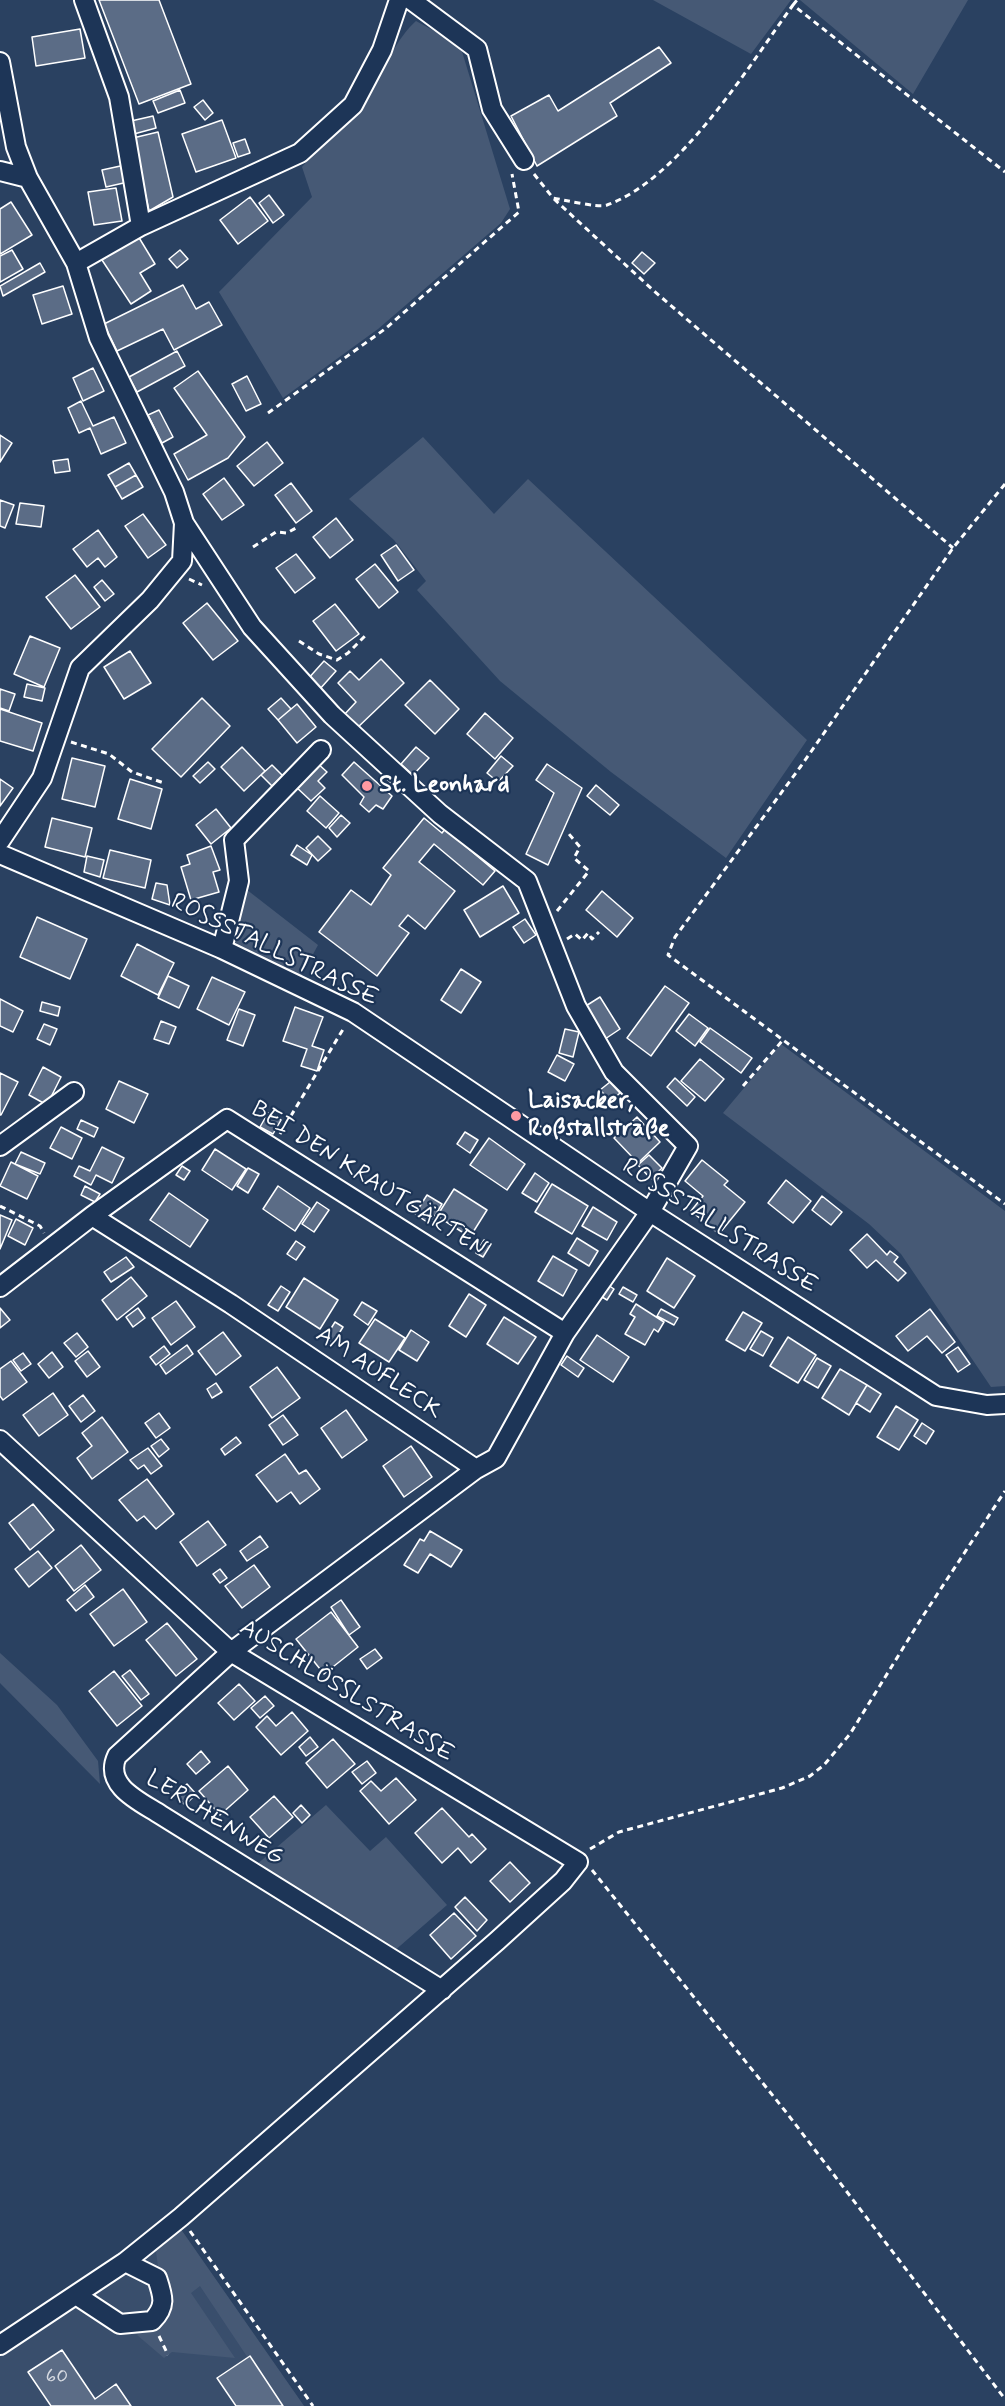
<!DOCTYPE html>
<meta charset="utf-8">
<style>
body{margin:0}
canvas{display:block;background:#2a4161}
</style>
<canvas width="1005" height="2406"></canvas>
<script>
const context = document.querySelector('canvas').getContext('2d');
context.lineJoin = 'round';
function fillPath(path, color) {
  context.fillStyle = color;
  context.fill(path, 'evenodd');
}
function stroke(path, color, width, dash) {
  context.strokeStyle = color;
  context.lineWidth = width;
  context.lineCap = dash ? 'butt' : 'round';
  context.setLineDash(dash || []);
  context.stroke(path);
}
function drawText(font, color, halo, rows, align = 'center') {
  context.font = font + ' Mynerve,sans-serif';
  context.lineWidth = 4.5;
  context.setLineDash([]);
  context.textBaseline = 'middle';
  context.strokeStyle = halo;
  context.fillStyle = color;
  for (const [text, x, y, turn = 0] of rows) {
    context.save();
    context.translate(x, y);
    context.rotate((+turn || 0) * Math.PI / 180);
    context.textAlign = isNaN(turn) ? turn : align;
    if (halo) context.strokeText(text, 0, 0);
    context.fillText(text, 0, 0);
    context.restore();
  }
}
const built = new Path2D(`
 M180 2228 304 2406H0V2351Z`);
const green = new Path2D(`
 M653 0H791L751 54Z
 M800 0H968L913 94Z
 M416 21 460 45 510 209 501 223 378 329 283 398 219 292 312 197 302 167C326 140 352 115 372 86 388 64 396 39 416 21Z
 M423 437 494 514 528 479 807 740 726 858 611 772 500 681 417 590 426 581 394 540 349 499Z
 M242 886 318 945 299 980 227 946Z
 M781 1044 1005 1211V1386L991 1387 901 1254 869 1224 723 1113Z
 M0 1653 57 1705 98 1761 100 1784 0 1683Z
 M326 1805 370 1851 386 1837 447 1905 393 1952 255 1866Z
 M180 2228 304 2406H280L200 2286 191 2293 235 2358 172 2352 164 2358 137 2335 164 2312 155 2244Z`);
const building = new Path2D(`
 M99 0H159L191 84 139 104Z
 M80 29 85 58 36 66 32 37Z
 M659 47 671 63 610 103 617 116 537 166 511 116 549 95 558 111Z
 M180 90 185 103 158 113 153 101Z
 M203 100 213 113 205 120 194 107Z
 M153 116 156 128 134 134 131 121Z
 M222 120 236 158 196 172 182 134Z
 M158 132 173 197 149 211 133 138Z
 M245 139 250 153 238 157 233 143Z
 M125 165 128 182 106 187 102 170Z
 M116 188 122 221 94 225 88 192Z
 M269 195 284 215 273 223 259 203Z
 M250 197 268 221 238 244 220 220Z
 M11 202 32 235 0 254V209Z
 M138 236 155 264 140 273 151 291 131 304 102 260Z
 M12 250 23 269 0 282V256Z
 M180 250 188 259 177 268 169 259Z
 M642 252 655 263 644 274 632 263Z
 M40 263 45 272 3 296 0 286Z
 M183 285 196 309 209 302 222 325 174 350 163 329 117 351 104 324Z
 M63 286 72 314 42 324 33 295Z
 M177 351 185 366 137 392 129 377Z
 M93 368 104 391 83 401 73 378Z
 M198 371 245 437 228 458 188 480 174 454 207 435 174 388Z
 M247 376 261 404 246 411 232 384Z
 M81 401 93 426 114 417 126 443 101 454 90 428 79 433 68 408Z
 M159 410 173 437 162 443 148 415Z
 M0 435 12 443 0 462Z
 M267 442 283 463 254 486 237 466Z
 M68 459 70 471 55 473 53 461Z
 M129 463 136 475 115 487 108 475Z
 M136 475 143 487 122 499 115 487Z
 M224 478 244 505 222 520 203 494Z
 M291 483 312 511 296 523 275 495Z
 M0 500 14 505 5 528 0 526Z
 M20 503 44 506 41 527 16 524Z
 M143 514 166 545 148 558 125 526Z
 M336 518 353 540 330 558 313 537Z
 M98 530 117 557 105 567 98 558 87 567 73 549Z
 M396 545 414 570 398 581 381 555Z
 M296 554 315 578 295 593 276 568Z
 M375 564 398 592 379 608 356 579Z
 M75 575 100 607 71 629 46 597Z
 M102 580 114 594 105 601 94 587Z
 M207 603 238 641 213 660 183 623Z
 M335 604 359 634 336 651 313 621Z
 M30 636 60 648 44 687 14 674Z
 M130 651 151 683 124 699 104 667Z
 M381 659 404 683 356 729 343 716 356 702 338 683 350 671 359 680Z
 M324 661 336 671 319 690 307 680Z
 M430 680 459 709 435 734 405 705Z
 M27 684 45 688 42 701 24 697Z
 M0 689 15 694 9 711 0 708Z
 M202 698 230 726 181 777 152 749Z
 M281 698 291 709 278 720 268 709Z
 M297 704 316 727 297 743 278 720Z
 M0 709 42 723 33 751 0 741Z
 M485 713 513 738 495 759 467 734Z
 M242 747 265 771 244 791 221 767Z
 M416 747 429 758 413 775 401 764Z
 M501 756 513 766 498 782 487 773Z
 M72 758 105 766 95 807 62 799Z
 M208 762 215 769 200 783 193 776Z
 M316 762 327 772 318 781 325 788 311 801 294 785Z
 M354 762 392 796 383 809 376 805 369 812 360 804 364 797 342 775Z
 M547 764 582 788 548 865 526 854 554 793 536 780Z
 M272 765 283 776 272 786 261 775Z
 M0 779 13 788 0 806Z
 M130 779 162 789 151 829 118 819Z
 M596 785 619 805 610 815 587 796Z
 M320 796 339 813 326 828 307 811Z
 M216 809 231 828 211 844 196 825Z
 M341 815 350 823 337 837 329 828Z
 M52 818 92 828 85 857 45 847Z
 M424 818 442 833 445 829 495 871 483 885 434 844 419 862 455 891 425 929 408 915 399 926 409 933 377 976 319 932 351 890 371 905 391 875 383 868Z
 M318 836 331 849 318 861 306 848Z
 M297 845 312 855 307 865 291 855Z
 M211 846 220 870 213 872 219 892 191 900 181 867 190 864 187 855Z
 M110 850 151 860 145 888 103 878Z
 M87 856 104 860 100 877 84 872Z
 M156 883 167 885 170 905 152 899Z
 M503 886 519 913 480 937 464 910Z
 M602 891 633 918 617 937 586 910Z
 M37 917 87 939 70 979 20 957Z
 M525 919 536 935 524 943 513 927Z
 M137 944 174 963 158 995 121 976Z
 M461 969 481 982 461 1013 441 1000Z
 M168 976 189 986 179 1008 158 998Z
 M212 977 245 992 229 1025 197 1009Z
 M665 986 689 1003 651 1056 627 1038Z
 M600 997 620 1029 602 1041 581 1009Z
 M0 999 23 1011 13 1032 0 1026Z
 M42 1002 60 1007 58 1016 40 1011Z
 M295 1007 323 1017 312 1046 324 1050 317 1071 301 1066 307 1049 283 1041Z
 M239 1009 255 1015 243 1046 227 1040Z
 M689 1014 708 1028 695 1046 676 1031Z
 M161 1021 176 1027 169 1044 154 1039Z
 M44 1024 57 1029 50 1045 37 1039Z
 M710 1028 752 1058 741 1073 700 1042Z
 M565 1029 579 1032 573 1057 559 1053Z
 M557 1055 574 1064 565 1081 548 1072Z
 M700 1059 724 1079 705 1101 681 1081Z
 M43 1067 61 1077 47 1105 29 1095Z
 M0 1073 18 1082 1 1115H0Z
 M675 1078 695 1097 687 1106 667 1087Z
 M119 1081 148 1094 134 1123 106 1109Z
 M610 1082 620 1093 611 1101 600 1090Z
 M268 1113 281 1120 273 1134 260 1127Z
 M637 1117 660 1142 638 1163 614 1138Z
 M81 1120 98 1128 94 1137 77 1129Z
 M61 1127 82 1138 72 1159 50 1148Z
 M465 1132 478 1140 470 1153 457 1144Z
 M489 1138 525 1164 507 1190 470 1165Z
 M102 1147 124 1158 112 1183 96 1175 91 1185 74 1176 79 1166 90 1171Z
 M215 1149 246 1169 232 1190 202 1170Z
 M21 1152 45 1163 40 1174 15 1164Z
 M649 1155 662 1168 651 1179 638 1165Z
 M702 1160 728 1181 724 1185 745 1202 719 1234 691 1211 703 1196 685 1181Z
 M11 1162 38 1176 27 1199 0 1186Z
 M182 1166 190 1171 184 1180 176 1175Z
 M248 1168 259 1174 248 1193 237 1186Z
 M535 1173 549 1183 537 1202 522 1193Z
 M786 1180 811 1201 793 1223 768 1203Z
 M552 1184 588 1206 572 1234 535 1212Z
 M85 1186 100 1194 95 1202 81 1195Z
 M278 1186 310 1208 295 1231 263 1209Z
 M454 1189 487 1210 470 1237 437 1216Z
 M169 1193 208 1220 190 1247 150 1220Z
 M427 1195 442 1204 430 1224 415 1214Z
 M822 1196 842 1212 831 1225 812 1210Z
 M317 1202 329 1210 314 1232 302 1224Z
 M593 1207 617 1222 607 1240 582 1226Z
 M0 1215 12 1220 0 1249Z
 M16 1219 33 1228 25 1245 8 1236Z
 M867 1234 887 1255 890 1251 898 1257 894 1262 906 1273 898 1281 876 1260 867 1268 850 1250Z
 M577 1238 598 1251 589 1266 568 1253Z
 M484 1240 491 1244 483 1257 476 1253Z
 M296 1241 305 1247 296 1260 287 1254Z
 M553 1256 577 1270 563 1296 538 1281Z
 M126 1257 134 1267 111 1282 104 1272Z
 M667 1258 695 1276 674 1308 647 1291Z
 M131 1277 147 1296 117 1320 102 1300Z
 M304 1278 338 1300 320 1329 286 1307Z
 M608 1285 614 1289 607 1300 602 1297Z
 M281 1286 290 1292 278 1311 268 1305Z
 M623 1287 637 1295 633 1302 619 1294Z
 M469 1294 486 1305 466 1337 449 1326Z
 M176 1301 195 1327 171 1345 152 1318Z
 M362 1302 377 1311 368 1325 354 1315Z
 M636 1304 664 1322 658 1332 654 1329 645 1345 625 1334 635 1317 630 1314Z
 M0 1308 10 1320 0 1328Z
 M138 1308 145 1318 133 1327 126 1317Z
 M661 1309 678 1318 674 1325 657 1316Z
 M930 1309 955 1342 942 1353 927 1336 908 1351 896 1336Z
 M743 1312 762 1323 745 1351 726 1340Z
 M504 1317 536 1337 518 1364 487 1344Z
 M375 1319 405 1338 389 1362 359 1343Z
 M335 1322 343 1327 333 1343 325 1338Z
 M411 1330 429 1342 417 1361 399 1350Z
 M761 1331 773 1338 763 1356 750 1349Z
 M223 1332 241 1356 216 1375 198 1351Z
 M77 1333 88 1347 76 1357 64 1343Z
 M597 1335 629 1357 613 1382 580 1360Z
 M788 1337 816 1355 798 1383 770 1366Z
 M187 1345 193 1354 166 1374 160 1365Z
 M164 1346 170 1354 156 1365 150 1357Z
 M958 1347 970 1364 958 1372 946 1355Z
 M88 1351 100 1367 87 1377 75 1361Z
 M52 1352 63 1367 49 1378 38 1364Z
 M23 1353 31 1364 21 1371 13 1360Z
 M567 1356 584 1368 578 1377 561 1365Z
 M817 1358 831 1366 818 1388 804 1380Z
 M11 1361 27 1382 3 1400 0 1396V1369Z
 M277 1367 300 1398 272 1418 250 1387Z
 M840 1369 867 1385 849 1415 822 1398Z
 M216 1383 222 1392 212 1398 207 1389Z
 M867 1385 881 1394 870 1412 856 1403Z
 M53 1393 68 1415 39 1436 23 1415Z
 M83 1395 95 1411 81 1422 69 1406Z
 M896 1406 918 1420 899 1450 877 1437Z
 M346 1410 367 1440 342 1458 321 1428Z
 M159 1413 170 1428 156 1438 145 1423Z
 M283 1415 298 1435 283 1445 269 1425Z
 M102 1417 128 1452 92 1479 77 1458 92 1446 82 1433Z
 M922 1423 934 1431 926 1444 914 1436Z
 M236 1437 241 1443 225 1455 221 1449Z
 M161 1439 169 1449 159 1457 151 1446Z
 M411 1446 432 1477 404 1497 383 1466Z
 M148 1448 162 1466 151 1474 144 1465 138 1469 130 1460Z
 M285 1454 299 1474 306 1470 320 1489 300 1504 291 1492 277 1502 256 1475Z
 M147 1479 174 1514 156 1529 144 1516 137 1521 119 1500Z
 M33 1504 54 1530 30 1550 9 1523Z
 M208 1521 226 1545 197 1566 180 1542Z
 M430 1531 462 1550 451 1567 430 1554 418 1573 404 1565 420 1539 424 1541Z
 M260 1536 268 1547 247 1561 240 1551Z
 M81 1545 101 1570 74 1591 55 1566Z
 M38 1551 52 1568 29 1587 15 1569Z
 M254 1565 270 1587 242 1608 225 1586Z
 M220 1569 227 1578 220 1583 213 1574Z
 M85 1585 94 1597 76 1611 67 1600Z
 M123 1589 147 1622 114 1646 90 1614Z
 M341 1600 360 1627 349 1635 331 1607Z
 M331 1612 358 1647 324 1674 296 1639Z
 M167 1623 197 1659 176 1676 146 1640Z
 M375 1649 382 1658 367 1669 360 1659Z
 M130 1670 149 1694 141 1700 122 1676Z
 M114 1671 142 1706 117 1726 89 1691Z
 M239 1684 255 1701 234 1720 218 1703Z
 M265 1696 274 1706 260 1718 251 1708Z
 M292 1712 308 1731 281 1755 256 1727 267 1716 276 1726Z
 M310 1737 318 1747 306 1756 299 1747Z
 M333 1739 355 1764 327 1788 306 1763Z
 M201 1751 210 1762 196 1774 187 1764Z
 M367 1761 376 1773 362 1784 352 1772Z
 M228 1766 248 1790 220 1815 199 1791Z
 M396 1778 416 1800 389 1824 360 1791 371 1781 381 1791Z
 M187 1784 196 1794 185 1805 175 1794Z
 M274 1796 293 1817 269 1838 250 1817Z
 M301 1805 310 1815 302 1823 293 1813Z
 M442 1808 469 1837 472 1834 486 1849 471 1863 458 1848 442 1863 415 1833Z
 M510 1862 530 1883 510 1902 490 1881Z
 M465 1897 487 1920 477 1931 455 1907Z
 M454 1913 476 1936 451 1959 430 1935Z
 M62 2350 95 2399 116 2384 131 2406H51L28 2372Z
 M250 2356 283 2406H236L217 2378Z`);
const path = new Path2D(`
 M793 5 797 0
 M534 174 553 198C565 200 597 208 607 205 680 179 748 67 793 5L1005 172
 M554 199 654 291 953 548
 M268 413 385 329 519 212 512 174
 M1005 484 953 548 801 766 675 937 668 955 1005 1204
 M253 547 276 532 287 533 296 528
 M189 579 202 585
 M299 641 319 654 337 660 348 653 365 636
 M71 742 109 754 132 772 164 783
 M557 911 589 871 574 858 580 847 569 834
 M567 939 575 934 582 940 588 933 592 939 599 932
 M743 1086 783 1040
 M280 1134 345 1026
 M0 1206 40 1226 44 1233
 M590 1849 619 1832 782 1788 810 1776 824 1765 850 1734 921 1619 1005 1491
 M592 1870 786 2112 1005 2399
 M190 2231 313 2406
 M159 2336 168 2355`);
const minor = new Path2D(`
 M84 0 119 97 141 226
 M411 0 477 49 492 109 524 160
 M0 62 16 147 28 178 76 263 99 338 174 492 184 523 182 561 150 600 80 668 42 778 0 841
 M0 171 28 178
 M76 263 141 226 300 153 353 105 382 50 399 0
 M184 523 252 627 332 715 440 814 527 881 576 1006 614 1072 688 1146 650 1212 565 1333 496 1458 476 1469
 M0 854 222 949 353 1012 650 1212 936 1396 987 1405 1005 1404
 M222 949 239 881 234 840 321 750
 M0 1146 74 1092
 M92 1216 227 1119 565 1333
 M0 1287 92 1216 231 1304 476 1469 231 1652 117 1756C103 1786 141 1802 161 1815L442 1990
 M0 1440 231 1652 578 1862 563 1881 497 1941 181 2217 125 2262 0 2345
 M76 2295 120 2324 152 2321C167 2306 163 2296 157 2278L125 2262`);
const markers = [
 [367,786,6,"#ff9aa2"],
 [516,1116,6,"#ff9aa2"]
];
const numberNames = [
 ["60",57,2378]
];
const poiNames = [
 ["St. Leonhard",379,786],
 ["Laisacker,",528,1102],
 ["Roßstallstraße",528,1130]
];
const streetNames = [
 ["ROSSSTALLSTRASSE",274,951,26],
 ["BEI DEN KRAUTGÄRTEN",368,1180,32],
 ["ROSSSTALLSTRASSE",719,1227,33],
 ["AM AUFLECK",378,1374,34],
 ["AUSCHLÖSSLSTRASSE",346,1692,32],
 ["LERCHENWEG",214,1819,32]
];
fillPath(built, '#394e6c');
fillPath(green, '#465975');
fillPath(building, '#5b6c86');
stroke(building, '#fff', 1.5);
stroke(minor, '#fff', 22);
stroke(path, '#fff', 3, [6, 4.5]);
stroke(minor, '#1d3557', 18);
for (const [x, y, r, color] of markers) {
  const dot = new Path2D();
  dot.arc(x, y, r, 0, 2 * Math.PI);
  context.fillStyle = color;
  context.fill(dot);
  stroke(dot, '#1d3557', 2);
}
drawText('21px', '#d6dae1', null, numberNames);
drawText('bold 24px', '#fff', '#1d3557', poiNames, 'left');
drawText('24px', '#fff', '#1d3557', streetNames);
</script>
